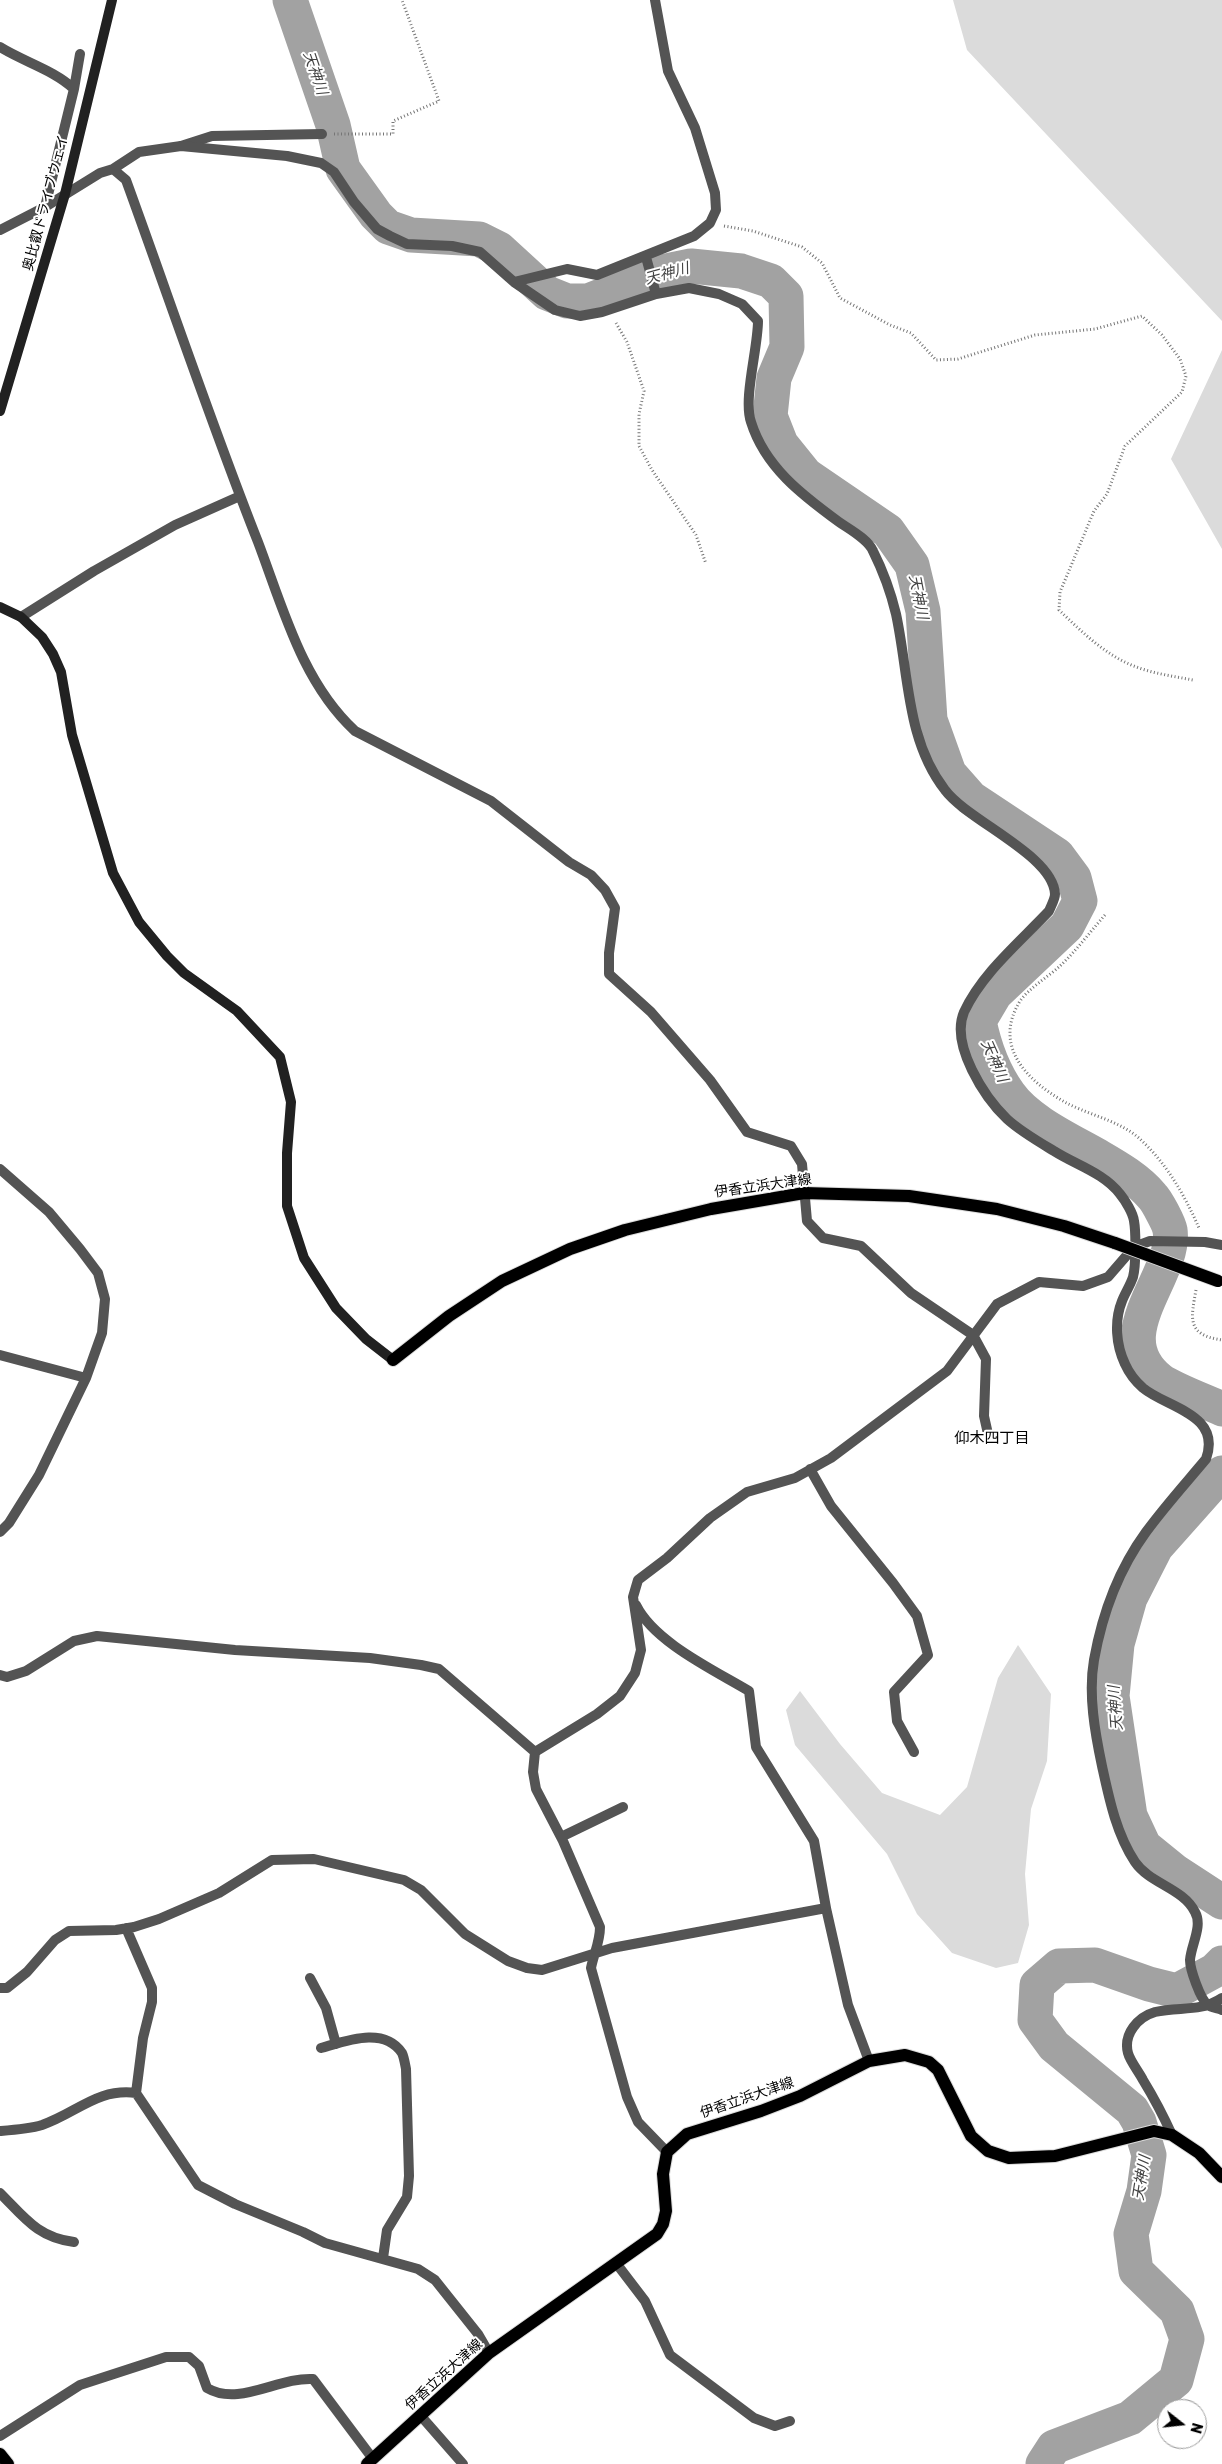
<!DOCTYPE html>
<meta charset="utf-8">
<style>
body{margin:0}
#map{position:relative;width:1222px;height:2464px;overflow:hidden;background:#fff;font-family:Rubik,sans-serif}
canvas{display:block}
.north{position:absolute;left:1157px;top:2399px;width:50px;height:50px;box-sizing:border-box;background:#fff;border:1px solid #999;border-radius:50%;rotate:106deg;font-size:14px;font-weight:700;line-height:20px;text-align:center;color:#000}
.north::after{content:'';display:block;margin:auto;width:18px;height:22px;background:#000;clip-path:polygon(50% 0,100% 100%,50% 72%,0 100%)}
</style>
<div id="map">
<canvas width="1222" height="2464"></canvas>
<div class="north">N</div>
</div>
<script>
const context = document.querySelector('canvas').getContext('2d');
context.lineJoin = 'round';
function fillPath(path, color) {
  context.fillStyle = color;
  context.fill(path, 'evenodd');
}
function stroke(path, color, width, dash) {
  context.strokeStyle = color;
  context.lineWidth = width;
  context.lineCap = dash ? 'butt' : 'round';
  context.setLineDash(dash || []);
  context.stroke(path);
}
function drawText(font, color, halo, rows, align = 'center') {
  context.font = font + ' Rubik,"Noto Sans JP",sans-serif';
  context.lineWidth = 4;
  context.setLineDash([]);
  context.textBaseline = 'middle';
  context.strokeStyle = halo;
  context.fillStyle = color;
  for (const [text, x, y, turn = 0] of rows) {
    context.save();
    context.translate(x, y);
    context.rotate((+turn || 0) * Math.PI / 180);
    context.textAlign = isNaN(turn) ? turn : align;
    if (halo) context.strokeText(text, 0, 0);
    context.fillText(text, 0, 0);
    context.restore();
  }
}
const green = new Path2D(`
 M953 0H1222V321L967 50Z
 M1222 350V549L1171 459Z
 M1018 1645 1051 1694 1047 1761 1031 1809 1025 1874 1029 1925 1018 1963 996 1968 952 1953 917 1914 887 1854 795 1745 786 1710 800 1691 840 1744 882 1793 940 1815 967 1787 998 1678Z`);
const river = new Path2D(`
 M290 0 333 125 343 169 376 215 388 227 411 235 479 239 499 249 547 293 567 301H588L662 272 691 266 741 271 771 281 786 296 787 347 774 378 770 416 781 444 806 475 888 531 912 565 923 611 930 720 949 773 971 798 1057 855 1074 878 1080 901 1067 926 995 994 979 1021C984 1046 994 1073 1009 1094 1028 1121 1070 1140 1098 1156 1117 1167 1138 1179 1152 1196 1157 1201 1169 1224 1170 1230 1177 1276 1103 1335 1160 1380 1172 1389 1207 1402 1222 1409
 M1222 1473 1156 1547 1130 1598 1117 1644 1112 1696 1130 1816 1144 1846 1176 1872 1222 1902
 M1043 2464 1054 2447 1130 2418 1176 2380 1187 2339 1177 2311 1136 2271 1131 2234 1144 2191 1149 2155 1139 2122 1132 2110 1054 2046 1035 2020 1037 1985 1059 1966 1095 1965 1149 1984 1177 1991 1214 1971 1222 1963`);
const path = new Path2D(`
 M334 134H393V121L439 101 402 0
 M724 226 753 231 802 247 822 263 840 298 890 325 911 333 936 360 958 359 1035 335 1095 329 1142 316 1162 335 1180 359 1186 376 1182 392 1125 446 1107 494 1094 511 1060 592 1059 610C1080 630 1102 652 1129 664 1149 673 1172 676 1193 680
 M616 323 627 342 644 391 639 414V446L652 470 696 535 706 564
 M1105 915C1090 932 1076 951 1060 966 1048 977 1029 988 1020 1001 993 1045 1025 1079 1063 1101 1087 1115 1120 1120 1141 1140 1167 1164 1185 1196 1199 1228
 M1196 1290C1191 1318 1186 1335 1222 1340`);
const lane = new Path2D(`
 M181 146 212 136 322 134`);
const street = new Path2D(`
 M0 47C24 62 54 70 74 89L45 207
 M74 89 80 54
 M113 169 139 152 181 146 287 156 321 163 334 172 354 202 377 229 390 236 407 244 452 246 480 252 514 282 567 269 597 275 694 236 710 223 716 210 715 193 695 128 668 71 655 0
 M0 230 45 207 100 173 113 169 126 180C170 301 211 423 258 542 283 608 302 682 355 731L491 801 569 862 591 875 605 890 615 908 609 953V974L651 1012 710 1080 747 1132 791 1146 802 1164 807 1221 823 1238 861 1246 911 1293 973 1335 986 1359 984 1416 988 1434
 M646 257 656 294
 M514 282 555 310 580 316 602 312 656 294 689 288 719 294 742 304 758 321C758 348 743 399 751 422 765 467 802 495 839 522 849 529 868 539 873 551 883 571 891 593 896 614 909 674 906 740 945 790 968 821 1053 855 1055 894 1055 899 1051 906 1049 911 1020 942 982 973 964 1012 950 1045 985 1098 1007 1119 1020 1131 1039 1142 1054 1151 1076 1165 1104 1173 1120 1194 1125 1200 1133 1213 1134 1221 1136 1232 1136 1266 1133 1277 1130 1286 1125 1293 1122 1301 1114 1321 1116 1345 1125 1364 1129 1373 1135 1381 1143 1388 1167 1408 1222 1414 1206 1459 1186 1483 1165 1506 1146 1532 1119 1569 1102 1615 1094 1660 1088 1694 1095 1733 1102 1766 1109 1798 1116 1833 1135 1862 1150 1884 1183 1888 1195 1912 1203 1926 1191 1945 1190 1960 1190 1969 1200 1999 1208 2005 1211 2008 1218 2008 1222 2010
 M21 617 94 571 175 525 240 496
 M0 1169 49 1212 80 1249 98 1273 105 1299 102 1333 86 1378 39 1475 9 1523 0 1532
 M0 1355 86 1378
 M810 1469 831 1506 893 1583 917 1616 928 1655 894 1692 897 1721 914 1752
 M636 1605C654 1642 714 1670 749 1691L756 1747 814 1841 826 1908
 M0 1675 7 1677 26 1671 74 1641 97 1636 235 1650 370 1658 421 1665 439 1669 535 1752 533 1772 536 1789 563 1841 600 1927C600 1942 594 1953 591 1968L627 2097 638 2122 667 2152
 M535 1752 597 1714 620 1696 635 1673 641 1650 633 1597 638 1580 667 1558 710 1518 747 1492 795 1478 831 1458 947 1371 997 1304 1039 1282 1083 1286 1108 1277 1134 1247 1150 1241 1205 1242 1222 1245
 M561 1837 623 1807
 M126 1928 152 1988V2002L143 2038 136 2093
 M310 1978 326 2008 336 2044
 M0 1988H7L27 1972 55 1940 69 1931 116 1930 134 1927 159 1919 219 1893 272 1860 314 1859 404 1880 421 1890 465 1934 508 1961 527 1968 542 1970 612 1948 826 1908 848 2005 869 2061
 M321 2048C346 2041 384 2026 402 2053 404 2057 405 2064 406 2069L409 2176 407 2197 387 2230 383 2258
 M0 2131C14 2130 29 2129 42 2125 77 2113 97 2088 136 2093L198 2185 235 2204 303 2232 325 2243 418 2269 435 2280 478 2334 489 2353
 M1172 2135C1163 2115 1154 2098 1143 2080 1139 2072 1130 2061 1128 2053 1123 2034 1138 2017 1155 2012 1180 2006 1199 2013 1222 1998
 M0 2193C24 2217 38 2238 74 2242
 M616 2263 645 2301 670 2355 754 2418 775 2426 790 2421
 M420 2415 463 2464
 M0 2436 80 2385 166 2357H189L199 2366 207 2388C239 2407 278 2377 313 2379L373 2459`);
const secondary = new Path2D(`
 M0 411 65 194 112 0
 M0 607 21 617 42 637 53 654 61 672 72 735 113 873 139 922 167 956 184 973 237 1011 280 1057 291 1102 287 1153V1206L304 1258 336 1308 366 1339 393 1360`);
const primary = new Path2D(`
 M393 1360 449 1316 502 1281 570 1249 625 1230 711 1209 804 1193 909 1196 997 1209 1064 1226 1115 1243
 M0 2454 8 2464
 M367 2464 489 2353 657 2234 663 2224 666 2211 663 2174 667 2152 687 2134 761 2111 800 2096 869 2061 905 2055 929 2062 938 2070 971 2136 988 2151 1009 2158 1055 2156 1154 2131 1172 2135 1199 2153 1222 2177`);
const primaryBridge = new Path2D(`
 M1115 1243 1218 1281`);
const streetNames = [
 ["奥比叡ドライブウェイ",46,203,-75],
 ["伊香立浜大津線",763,1186,-8],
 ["伊香立浜大津線",747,2098,-19],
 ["伊香立浜大津線",444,2375,-42]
];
const waterNames = [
 ["天神川",315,73,71],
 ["天神川",667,274,-15],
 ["天神川",918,597,79],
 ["天神川",994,1061,66],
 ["天神川",1116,1708,-94],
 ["天神川",1142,2178,-81]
];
const neighbourhoodNames = [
 ["仰木四丁目",992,1439]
];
fillPath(green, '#dbdbdb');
stroke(river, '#a2a2a2', 35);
stroke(primary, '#dbdbdb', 14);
stroke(path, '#767676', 3, [1, 2.5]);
stroke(lane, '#545454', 10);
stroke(street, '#545454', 10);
stroke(secondary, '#212121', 10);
stroke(primary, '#000', 12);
stroke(primaryBridge, '#dbdbdb', 14, []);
stroke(primaryBridge, '#000', 12);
drawText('14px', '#000', '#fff', streetNames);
drawText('italic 15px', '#434343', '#fff', waterNames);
drawText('15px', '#000', '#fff', neighbourhoodNames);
</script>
